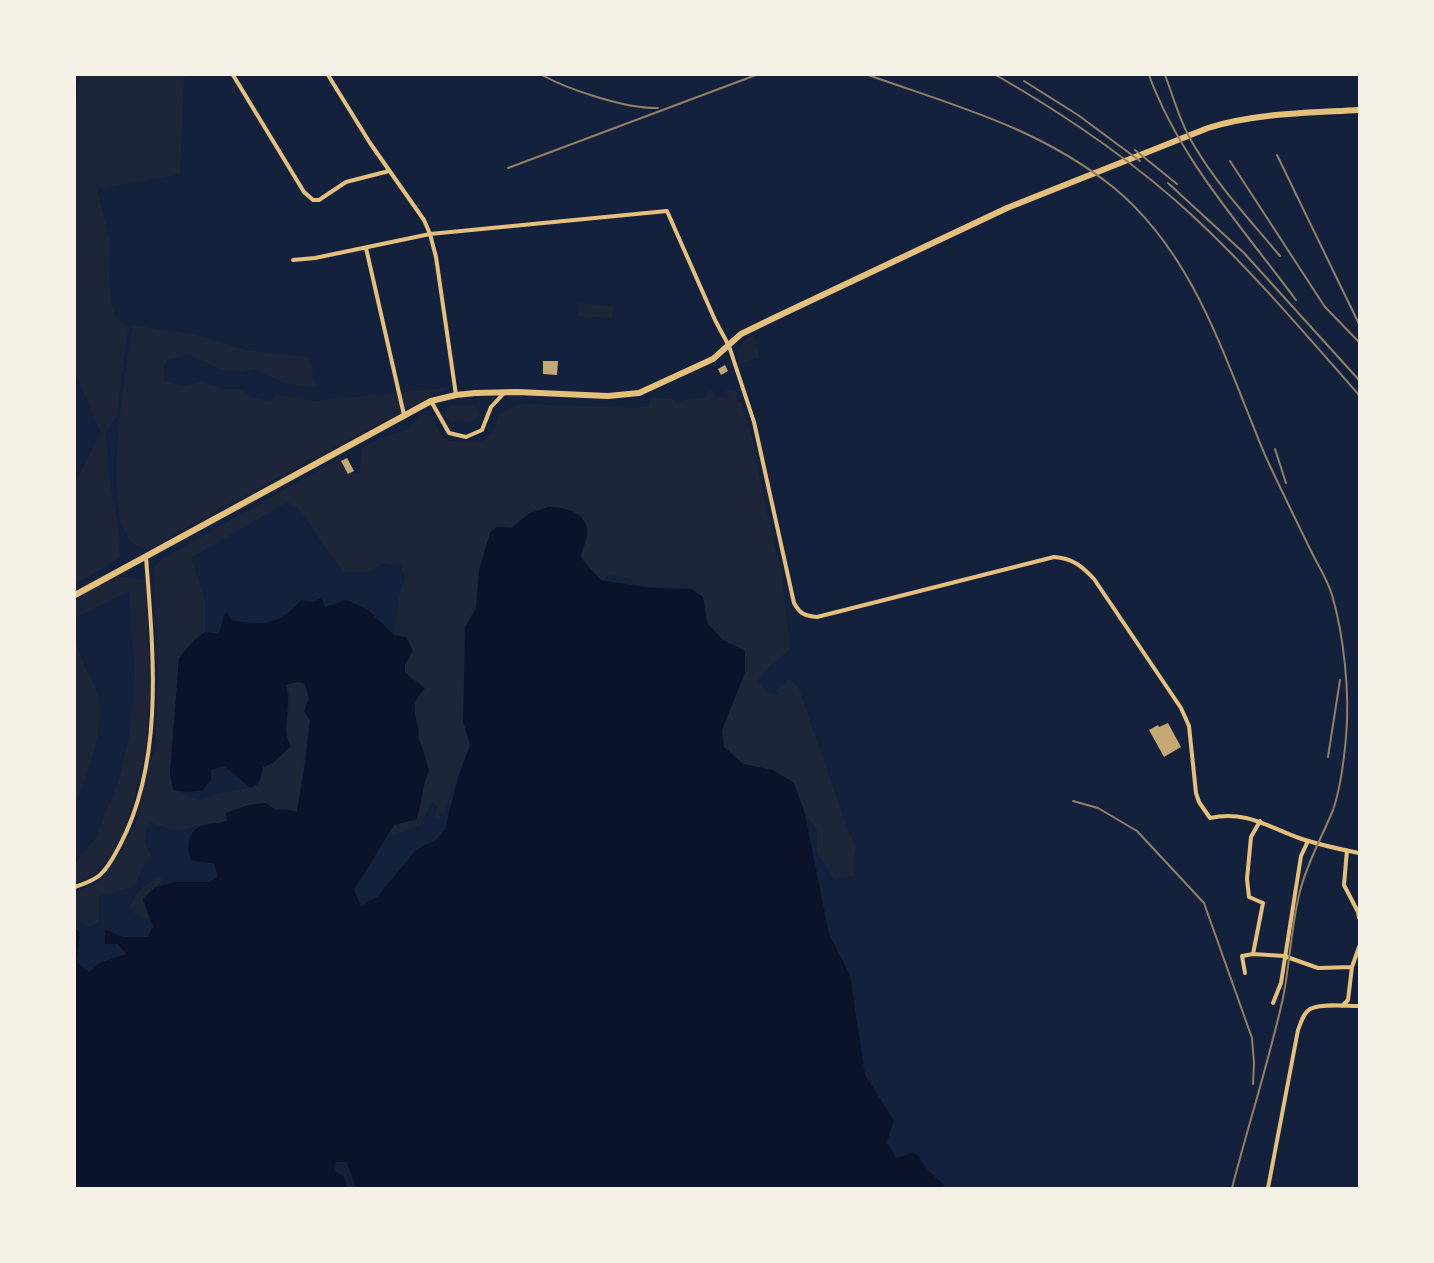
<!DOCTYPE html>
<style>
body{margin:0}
#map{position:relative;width:1434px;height:1263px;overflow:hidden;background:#14213d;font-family:"Crimson Pro",serif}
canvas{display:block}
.frame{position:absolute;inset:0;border:76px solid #f6f1e7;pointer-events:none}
</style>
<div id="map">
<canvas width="1434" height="1263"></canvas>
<div class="frame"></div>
</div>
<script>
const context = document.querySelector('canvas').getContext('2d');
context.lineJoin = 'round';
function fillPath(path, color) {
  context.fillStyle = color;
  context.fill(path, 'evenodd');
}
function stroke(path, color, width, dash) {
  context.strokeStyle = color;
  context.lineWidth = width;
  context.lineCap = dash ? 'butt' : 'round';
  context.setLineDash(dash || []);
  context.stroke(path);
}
const green = new Path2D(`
 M81 75H189L184 78 180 174 97 189 110 240 109 282 112 305 116 318 128 326 117 415 106 433 109 476 119 533 120 558 75 584V482L101 433 75 373V106Z
 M579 303 613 306 612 318 578 316Z
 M133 325 193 334 245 350 308 357 316 386C293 388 275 380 255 369L241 372 223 370 189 355 167 360 164 368V380L182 386 203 382 223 389H239L252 397 270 401 276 395 315 401 446 388C348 440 248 492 151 548 90 558 128 357 133 325Z
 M754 335 759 357 740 364C736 348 740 342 754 335Z
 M711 390 716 396 730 399 726 390H733L737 392V401L741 402 751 435 768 518 772 526 774 544 781 565 790 649 769 667 758 680 767 692 780 695 776 690 789 680 798 686 843 816 856 849 853 864 855 875 834 879 817 853V830L805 814 794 783 773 770 743 764 724 747 722 730 745 672V651L723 640 707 623 703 597 688 587H648L631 584 633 579 609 575 602 581C596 574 582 564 581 555 578 540 597 541 580 515L490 534 476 606 465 627 470 745 443 816 441 814 438 820 435 814 437 807 431 800C425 827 413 831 388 835L394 825 417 818C423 792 433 762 418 738 421 725 411 714 416 701 417 697 422 692 425 688L405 673V664L394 635 399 596 405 578 401 566 383 563 368 572H343L298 508 287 502 191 558 205 600V632L194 640 179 660 170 774 175 790 200 801 220 793 254 787 263 767 273 763 286 737 290 696 286 684 298 682 305 683 309 699 304 711 310 720 297 813 286 809 226 813 227 820 221 825 211 823 198 827 197 825C178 835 168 829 150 822 144 837 143 843 152 856L143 867 136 884 113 894 99 895V922L90 927 75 919V894L105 877 116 860 138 819 147 771 156 749 158 665 154 567 160 560 341 458 348 474 359 473 362 448 383 437 407 430 422 414 431 416 441 435 450 441 482 442 495 430 499 414 521 404 634 408 649 406 650 400 656 398 674 399V402L707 397V393Z
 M474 405 478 411V417L474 420 453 422 446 417 447 409 451 406Z
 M111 575 145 580 149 655V707L145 755 126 828 109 859 94 875 75 883V863L95 839 119 779 129 736 135 679 129 591 75 618V597Z
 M75 640 87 672 90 673C93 684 100 697 100 709 101 735 87 780 75 804Z
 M159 877 163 880 143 899 149 918 140 917 129 909C133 894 146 884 159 877Z`);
const water = new Path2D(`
 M549 507C568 507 592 514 586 539 585 546 581 550 581 558L601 580 650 588 691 589 703 597 707 623 723 640 745 651V672L722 730 724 747 743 764 773 770 794 783 805 814 829 934 850 975 865 1075 894 1120 887 1142 896 1158C918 1152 913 1149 925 1166 930 1173 938 1179 944 1184L943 1188H356L347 1162H336L335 1171 344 1177 348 1188H75V929L80 932 77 962 89 972 102 962 126 954 118 944H105V930L124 937H148L153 926 143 899 154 888 163 885 175 882H209L217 877 215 864 191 860C185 843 189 827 209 824 216 823 220 824 227 820L226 813 248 805 266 803 276 810 286 809 297 812 305 765 310 720 304 711 309 699 305 684 298 682 286 685C293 706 280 728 291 746L273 763 263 767C261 777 261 787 249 787L224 766 211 770V780L203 790 189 792 173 790 170 774 179 658 194 640 205 632 217 633 220 631 224 614 227 612 231 620C262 626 280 625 301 600L311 602 322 598 325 607 346 600 367 609 394 635 406 637 413 651 405 664V673L425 688C422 692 417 697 416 701 411 714 421 725 418 738 424 749 425 759 429 771L425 781 417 819 394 825 354 890 361 906 377 897 416 850 437 839 445 829 458 778 470 745 463 722 465 627 476 609 479 570 490 533 497 527 511 528 530 513Z`);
const building = new Path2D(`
 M543 361H558L557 375 543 374Z
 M725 365 728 371 721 375 718 369Z
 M347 458 354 471 348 474 341 461Z
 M1168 723 1181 747 1164 757 1149 730 1158 725 1159 727Z`);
const minor = new Path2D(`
 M233 75 304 192 313 200H319L346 182 389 171
 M328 75 370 143 424 220 430 234 436 257 456 395
 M366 248 404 415
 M293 260 315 258 430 234 667 211 715 320 729 346 754 422 794 603C800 614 805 616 817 617L1054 557C1072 558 1082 566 1094 579L1181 708 1189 726 1196 793 1199 802 1210 818C1246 810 1268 827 1299 838 1319 845 1339 849 1359 853
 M431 401 449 433 466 437 482 430 491 407 505 392
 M1347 850 1344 885 1358 912 1359 918
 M75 887C83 884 93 881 100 875 109 867 114 856 120 845 165 759 153 651 146 557
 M1253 954 1263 903 1249 897 1247 879 1251 837 1260 821
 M1245 973 1242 956 1253 954 1284 956 1318 968 1352 967
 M1273 1003 1281 983 1301 856 1308 841
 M1342 1006 1348 1000 1352 967 1359 947
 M1268 1188 1298 1030C1301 1023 1303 1013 1310 1009 1320 1003 1347 1006 1359 1006`);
const primary = new Path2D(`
 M75 595 431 401 456 395 475 393 517 392 608 396 639 393 713 359 741 334 776 317 1007 208 1208 128C1256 113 1309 113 1359 110`);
const rail = new Path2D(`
 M542 75C569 90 627 109 658 108
 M868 75C956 106 1039 128 1113 187 1196 255 1225 361 1265 455 1280 488 1296 520 1312 553 1319 567 1328 581 1332 595 1344 636 1350 694 1346 737 1344 760 1341 787 1333 810 1322 837 1307 863 1300 891 1291 926 1290 963 1283 998 1269 1061 1248 1126 1232 1188
 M996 75C1067 116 1135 162 1195 218 1254 273 1306 335 1359 395
 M1149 75C1180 160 1243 228 1296 300
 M1165 75C1174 99 1181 125 1195 147 1218 186 1251 221 1280 256
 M1024 81 1078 115 1140 161
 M1135 150 1177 184
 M1277 155 1359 324
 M1230 161 1325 307 1359 342
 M508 168 756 75
 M1168 183 1244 253 1359 380
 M1275 449 1286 483
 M1328 757 1340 680
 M1073 801 1098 808 1137 831 1204 903 1252 1038 1254 1063 1253 1084`);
fillPath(green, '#1d2539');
fillPath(water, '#0b132b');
fillPath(building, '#c6a872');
stroke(minor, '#e5c07b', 4);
stroke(primary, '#e5c07b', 6);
stroke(rail, '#918062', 2);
</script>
